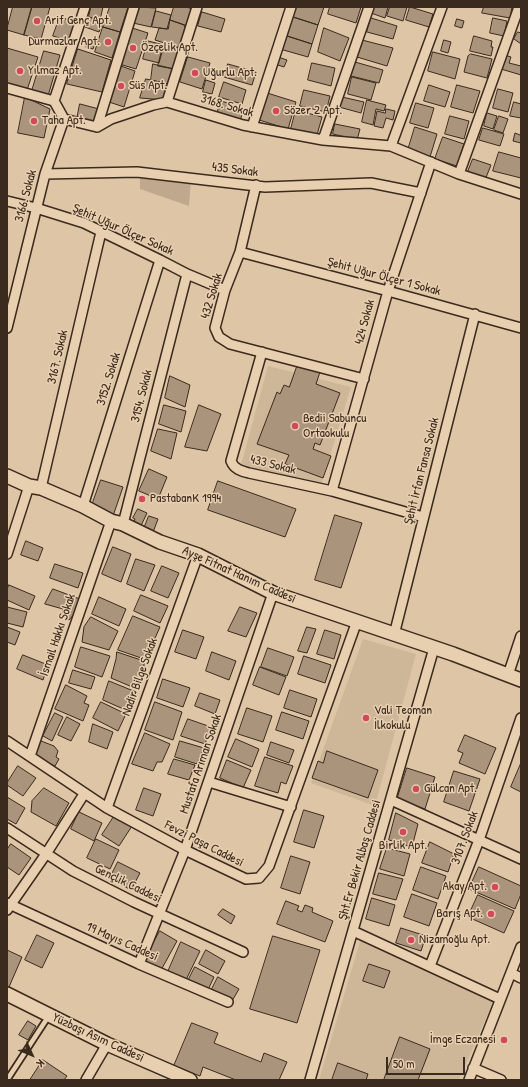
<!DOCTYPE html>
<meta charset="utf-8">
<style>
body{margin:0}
#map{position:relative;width:528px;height:1087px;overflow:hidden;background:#ddc5a6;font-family:"Patrick Hand",sans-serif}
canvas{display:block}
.frame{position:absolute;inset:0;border:8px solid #3b2a1e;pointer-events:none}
.north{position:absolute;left:12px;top:1035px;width:40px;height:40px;-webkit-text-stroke:3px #e7cfaf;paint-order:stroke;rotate:134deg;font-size:11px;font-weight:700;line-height:16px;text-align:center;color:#3b2a1e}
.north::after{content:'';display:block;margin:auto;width:14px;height:18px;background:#3b2a1e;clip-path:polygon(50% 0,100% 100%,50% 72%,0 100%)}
.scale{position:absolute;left:386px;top:1057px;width:79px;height:18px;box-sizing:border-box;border:2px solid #3b2a1e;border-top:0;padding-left:5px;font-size:12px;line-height:14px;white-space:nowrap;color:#3b2a1e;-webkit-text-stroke:3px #e7cfaf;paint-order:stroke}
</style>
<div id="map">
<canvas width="528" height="1087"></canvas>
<div class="frame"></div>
<div class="north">K</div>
<div class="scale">50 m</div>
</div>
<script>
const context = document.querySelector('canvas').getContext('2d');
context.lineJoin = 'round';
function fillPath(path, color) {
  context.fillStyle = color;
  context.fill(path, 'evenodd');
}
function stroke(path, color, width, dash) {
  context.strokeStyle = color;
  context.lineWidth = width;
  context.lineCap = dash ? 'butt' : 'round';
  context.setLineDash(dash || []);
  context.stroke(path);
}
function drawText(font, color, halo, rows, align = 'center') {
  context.font = font + ' "Patrick Hand",sans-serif';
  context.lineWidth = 3;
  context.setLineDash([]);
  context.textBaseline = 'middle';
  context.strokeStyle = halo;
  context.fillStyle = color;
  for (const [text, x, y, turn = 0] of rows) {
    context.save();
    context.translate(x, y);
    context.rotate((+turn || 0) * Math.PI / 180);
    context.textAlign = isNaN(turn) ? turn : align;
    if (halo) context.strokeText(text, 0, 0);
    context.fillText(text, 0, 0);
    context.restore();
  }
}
const built = new Path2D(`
 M268 366 351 387 320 489 241 465Z
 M363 639 416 654 375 806 311 783Z
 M361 938 493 1002 459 1080H319Z`);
const green = new Path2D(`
 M140 177 191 179 189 206 140 189Z`);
const building = new Path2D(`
 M13 7H32L24 35 7 30Z
 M32 7H50L41 39 24 35Z
 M91 7H103L100 20 89 17Z
 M110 7H128L120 32 103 27Z
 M138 7 156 8 151 27 133 23Z
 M174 7H186L193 9 188 26 170 20Z
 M293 7H324L318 25 290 16Z
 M330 7H361L356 23 328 14Z
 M373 7H388L385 18 371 13Z
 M390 7H407L403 21 387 16Z
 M410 7 433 14 429 27 406 20Z
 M484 7H512L510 18 482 13Z
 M156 11 171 15 167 29 152 27Z
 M202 12 225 19 221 32 198 26Z
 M290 16 318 25 312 44 284 35Z
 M60 17 75 22 69 41 53 36Z
 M89 17 103 22 99 32 85 27Z
 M371 18 397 26 393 39 367 32Z
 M493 18 507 21 504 36 490 33Z
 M457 19 464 21 462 28 455 26Z
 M170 20 184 25 187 32 180 48 155 40 159 28 168 29Z
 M103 27 120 32 112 58 95 52Z
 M129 27 148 33 136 69 119 64Z
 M324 28 349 38 340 61 318 52Z
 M518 32 521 33V44L514 39Z
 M284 35 312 44 308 57 280 49Z
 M474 36 492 41 491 47H493L491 56 470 51Z
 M88 40 96 42 93 49 86 47Z
 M362 40 393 48 387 66 357 57Z
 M444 40 451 42 448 53 441 51Z
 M148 41 164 45 159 63 143 59Z
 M164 43 180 48 174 69 158 66Z
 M7 48 38 57 27 90 7 84Z
 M78 49 111 60 102 92 67 84Z
 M44 51 60 55 48 96 32 91Z
 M433 52 460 59 455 79 428 71Z
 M471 54 492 59 487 78 464 72 468 56Z
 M505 55 511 57 509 63 521 66V75L501 69Z
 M188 57 210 63 202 89 180 82Z
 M278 57 287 60 284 67 275 64Z
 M355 62 383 70 379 83 351 76Z
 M312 63 335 68 331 86 308 80Z
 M153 64 174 69 169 84 151 80Z
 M228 64 256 72 252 85 224 77Z
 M118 65 135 71 124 107 106 101Z
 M352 77 376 83 371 100 348 94Z
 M146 79 169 84 165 100 140 98Z
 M206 80 215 83 212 94 203 92Z
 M224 82 246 90 242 104 219 97Z
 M429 85 450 92 445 107 424 101Z
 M457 85 480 91 473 113 451 107Z
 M498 89 513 93 508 112 493 108Z
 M304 90 330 96 326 112 300 106Z
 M264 92 296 102 288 129 256 119Z
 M25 97 50 109 44 138 18 133Z
 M342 97 364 102 361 113 339 107Z
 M367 100 386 105 384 111 376 109 373 125 362 122Z
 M221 101 244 108 240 121 217 114Z
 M514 102 521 104V118L510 116Z
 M416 103 434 108 428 128 410 123Z
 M80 104 99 109 96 123 77 119Z
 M386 109 395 111 393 120 386 118 383 128 374 126 377 111 385 113Z
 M296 110 322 117 317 135 291 129Z
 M487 113 497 116 493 129 484 126Z
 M450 116 469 121 464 139 445 134Z
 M499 116 508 119 503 133 494 130Z
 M335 124 360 129 357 140 333 134Z
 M415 127 437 134 430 157 408 150Z
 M483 128 504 134 500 146 479 140Z
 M521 132V143L513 141 515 133 520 135Z
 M443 137 464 144 457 166 435 159Z
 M499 152 521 158V178L493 171Z
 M473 159 491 165 485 180 467 174Z
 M298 364 320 372 316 384 340 393 320 445 315 443 313 449 331 456 323 478 285 464 289 455 257 444 277 392 280 394 284 385 289 387Z
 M170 376 190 385 185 407 165 398Z
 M164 405 186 411 181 432 159 424Z
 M199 405 221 414 207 451 185 447Z
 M158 429 177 433 171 459 151 451Z
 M149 469 167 477 158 499 139 491Z
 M101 480 123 487 113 516 91 508Z
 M218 481 296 509 285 537 208 510Z
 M138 509 147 513 139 530 132 527 135 519 133 518Z
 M335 515 362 523 341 588 315 580Z
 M149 516 158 519 152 535 143 531Z
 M26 541 43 548 38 561 21 555Z
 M113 547 131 554 121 582 102 574Z
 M136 559 155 565 144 591 127 584Z
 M55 564 83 573 78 588 50 578Z
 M162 566 179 573 168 598 151 591Z
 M9 585 35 596 29 610 7 600V590Z
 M53 589 80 599 75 613 69 620 62 615 63 609 45 604Z
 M141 595 168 606 160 623 134 611Z
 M99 597 126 609 119 626 92 614Z
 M7 607 27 612 23 627 7 623Z
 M240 607 257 613 246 637 228 631Z
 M133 616 160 627 151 647 149 646 144 659 118 650Z
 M91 617 118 631 109 650 82 642 84 627Z
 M7 627 20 632 15 645 7 642Z
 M307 627 316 629 307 653 298 651Z
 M183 630 204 637 196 659 175 652Z
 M325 630 341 635 334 659 317 654Z
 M81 647 110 656 102 677 75 667Z
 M268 648 294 657 287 676 261 667Z
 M117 652 144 661V667L137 689 111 678 116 659Z
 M212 652 236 661 229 680 206 671Z
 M23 655 48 665 43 680 17 669Z
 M304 656 331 665 325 683 298 674Z
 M260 667 286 677 279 695 253 685Z
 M73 670 95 677 91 689 69 683Z
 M163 679 190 688 183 707 157 698Z
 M109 681 136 692 128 711 103 700Z
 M66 685 87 696 84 703 89 705 83 721 55 709Z
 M290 690 317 699 311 717 284 708Z
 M200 693 220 700 215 714 195 706Z
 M101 702 126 714 118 731 93 718Z
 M155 702 182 712 173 740 145 730Z
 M247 708 272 716 263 742 238 734Z
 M282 712 309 721 303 739 276 730Z
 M55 713 63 717 52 741 43 736Z
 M67 717 80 724 71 741 58 735Z
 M188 719 211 727 205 744 181 736Z
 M93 724 113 732 107 749 89 742Z
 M145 733 170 744 162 762H157L153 771 132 764Z
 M465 735 496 748 485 774 459 763 463 753 458 751Z
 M236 739 259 749 252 767 228 757Z
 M41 741 54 746 58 751 56 757 59 759 55 766 35 758Z
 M180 741 204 748 197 764 175 757Z
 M271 742 294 750 289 763 267 755Z
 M327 751 378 770 368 798 312 778 318 761 323 763Z
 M265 757 293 766 286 784 281 782 278 793 255 786Z
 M174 759 195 765 189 780 168 774Z
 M227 760 251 770 243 788 220 778Z
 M521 763V792L511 787Z
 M18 766 36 778 23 796 7 785V783Z
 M407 768 435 777 425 809 397 800Z
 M454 771 480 779 469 811 444 802Z
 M44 788 69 803 56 826 31 812 32 801Z
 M144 788 161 794 153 816 136 810Z
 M7 797 25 808 16 824 7 819Z
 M304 810 324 816 314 848 294 842Z
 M79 812 102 823 94 841 71 829Z
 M396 813 418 824 412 847 389 840Z
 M115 815 132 826 119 846 102 835Z
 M96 839 119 850 110 869 87 858Z
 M430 842 454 854 448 872 422 863Z
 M11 844 31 858 19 875 7 867V850Z
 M387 848 410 854 404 876 380 869Z
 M291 856 310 862 300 894 281 888Z
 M118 862 140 873 131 890 110 878Z
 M421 867 446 876 438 899 413 890Z
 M479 867 521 886V894L515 909 469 889Z
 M379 873 403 879 396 900 373 894Z
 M412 894 437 903 429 926 404 917Z
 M478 895 514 911 504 933 468 917Z
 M372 898 395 905 389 926 366 919Z
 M286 901 299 906 297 910 302 912 305 905 313 908 312 912 333 921 325 942 277 924Z
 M223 909 235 916 231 924 218 915Z
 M401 928 426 936 421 951 396 943Z
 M160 931 177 941 160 972 143 962Z
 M37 935 54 943 42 968 25 960Z
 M273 936 320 950 297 1023 250 1009Z
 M181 942 200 951 185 982 167 974Z
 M7 950 22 957 9 987 7 986Z
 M206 950 225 961 218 974 199 964Z
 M369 964 390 971 384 988 363 981Z
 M195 967 214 977 207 992 187 983Z
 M218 977 239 989 232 1001 212 989Z
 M28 1021 36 1026 28 1040 19 1035Z
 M192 1023 218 1033 214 1043 261 1062 264 1053 287 1062 279 1080H236L203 1067 200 1076 174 1066Z
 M400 1037 430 1049 418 1080H384Z
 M43 1060 67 1076 64 1080H30Z
 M338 1063 368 1074 366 1080H332Z`);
const lane = new Path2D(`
 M7 1080 48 1017`);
const street = new Path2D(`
 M7 88 54 101 64 119 97 127 111 119 153 105 167 102 243 125 323 140 391 146 459 174 521 194
 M54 101 85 7
 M167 102 197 7
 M97 127 134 7
 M252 127 291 7
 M323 140 369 7
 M391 146 442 7
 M45 174 137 172 265 187 371 183 421 193
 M459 174 519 7
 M256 185 240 252 225 290 215 328 219 337 230 344 364 379
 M7 201 36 208 84 223 160 260 187 274 225 290
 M240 252 388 291 521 328
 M7 328 45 174 64 119
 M262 352 231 461C234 469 241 471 249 473L332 491 423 517
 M41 488 101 232
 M332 491 388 291 431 162
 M83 506 160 260
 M123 524 187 274
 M7 554 29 486
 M394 635 475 314
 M508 675 521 636
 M7 741 107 808 185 850 246 879 259 878 269 866 357 621
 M30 756 111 521
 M209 782 291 807
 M391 800 521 859
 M107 808 198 555
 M7 828 73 871 134 902 243 952
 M7 903 139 964 228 1002
 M7 910 46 854 84 794
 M353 931 500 999
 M139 964 185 850 273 593
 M430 966 479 840 521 718
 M511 973 521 978
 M473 1068 501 1080
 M86 1080 107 1044
 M310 1080 434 648
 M469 1080 521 947`);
const secondary = new Path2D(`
 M7 476 29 486 41 488 83 506 111 521 123 524 160 542 198 555 273 593 453 654 521 680
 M7 994 107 1044 190 1080`);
const markers = [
 [37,21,4,"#d1495b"],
 [108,42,4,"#d1495b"],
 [133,48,4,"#d1495b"],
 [20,71,4,"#d1495b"],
 [195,73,4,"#d1495b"],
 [121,86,4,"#d1495b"],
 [276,111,4,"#d1495b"],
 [34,121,4,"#d1495b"],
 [295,426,4,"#d1495b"],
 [142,499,4,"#d1495b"],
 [366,718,4,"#d1495b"],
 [416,789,4,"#d1495b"],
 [403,832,4,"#d1495b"],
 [495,887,4,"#d1495b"],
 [491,914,4,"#d1495b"],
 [411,940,4,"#d1495b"],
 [504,1040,4,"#d1495b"]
];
const poiNames = [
 ["Arif Genç Apt.",45,21],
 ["Durmazlar Apt.",100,42,"right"],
 ["Özçelik Apt.",141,48],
 ["Yılmaz Apt.",28,71],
 ["Uğurlu Apt.",203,73],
 ["Süs Apt.",129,86],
 ["Sözer 2 Apt.",284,111],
 ["Taha Apt.",42,121],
 ["Bedii Sabuncu",303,419],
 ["Ortaokulu",303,434],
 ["PastabanK 1994",150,499],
 ["Vali Teoman",374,711],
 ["İlkokulu",374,726],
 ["Gülcan Apt.",424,789],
 ["Birlik Apt.",403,846,"center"],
 ["Akay Apt.",487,887,"right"],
 ["Barış Apt.",483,914,"right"],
 ["Nizamoğlu Apt.",419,940],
 ["İmge Eczanesi",496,1040,"right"]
];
const streetNames = [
 ["3168. Sokak",227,106,16],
 ["435 Sokak",235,170,7],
 ["3166. Sokak",26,196,-75],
 ["Şehit Uğur Ölçer Sokak",123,230,24],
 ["Şehit Uğur Ölçer 1 Sokak",384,277,15],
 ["432 Sokak",212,296,-73],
 ["424 Sokak",365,322,-75],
 ["3167. Sokak",58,357,-77],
 ["3152. Sokak",109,379,-73],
 ["3154. Sokak",142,396,-76],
 ["433 Sokak",273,465,14],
 ["Şehit İrfan Fansa Sokak",422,471,-76],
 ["Ayşe Fitnat Hanım Caddesi",239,575,24],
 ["İsmail Hakkı Sokak",58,635,-71],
 ["Nadir Bilge Sokak",140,677,-70],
 ["Mustafa Arıman Sokak",201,764,-71],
 ["3107. Sokak",465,838,-70],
 ["Fevzi Paşa Caddesi",204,844,27],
 ["Şht.Er Bekir Albaş Caddesi",360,860,-74],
 ["Gençlik Caddesi",128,884,26],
 ["19 Mayıs Caddesi",122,942,24],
 ["Yüzbaşı Asım Caddesi",98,1038,25]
];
fillPath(built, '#ceb799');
fillPath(green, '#bfa88d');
fillPath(building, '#aa957c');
stroke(building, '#3b2a1e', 1);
stroke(lane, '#3b2a1e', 8);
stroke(street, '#3b2a1e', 12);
stroke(secondary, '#3b2a1e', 16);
stroke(lane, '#e7cfaf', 4.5);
stroke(street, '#e7cfaf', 9);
stroke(secondary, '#e7cfaf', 13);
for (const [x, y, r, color] of markers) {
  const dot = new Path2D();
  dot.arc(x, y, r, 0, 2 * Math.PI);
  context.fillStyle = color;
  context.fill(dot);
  stroke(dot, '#e7cfaf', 1.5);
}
drawText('13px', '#3b2a1e', '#e7cfaf', poiNames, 'left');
drawText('13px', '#3b2a1e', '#e7cfaf', streetNames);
</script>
